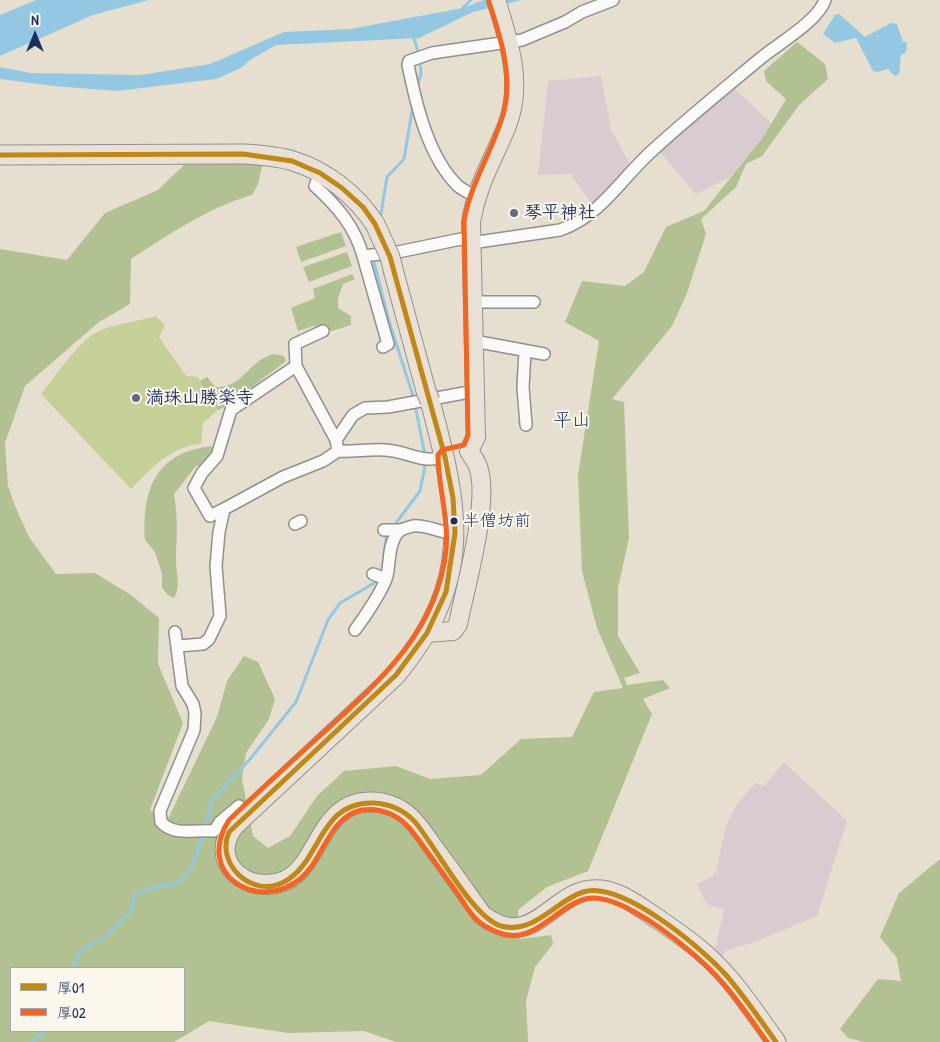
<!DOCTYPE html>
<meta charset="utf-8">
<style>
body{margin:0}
#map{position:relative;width:940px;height:1042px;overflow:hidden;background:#e6dece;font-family:"Patrick Hand","Klee One",sans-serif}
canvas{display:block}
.legend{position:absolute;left:10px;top:967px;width:175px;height:65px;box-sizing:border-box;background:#fbf7ec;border:1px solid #a1a7b3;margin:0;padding:6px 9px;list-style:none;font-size:15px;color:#1b2f5e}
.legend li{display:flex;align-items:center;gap:10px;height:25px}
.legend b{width:25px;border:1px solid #a1a7b3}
.north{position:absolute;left:10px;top:10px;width:50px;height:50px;-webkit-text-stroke:4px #fbf7ec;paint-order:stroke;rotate:0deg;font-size:14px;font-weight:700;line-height:20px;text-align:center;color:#1b2f5e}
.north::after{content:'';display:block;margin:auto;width:18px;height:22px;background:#1b2f5e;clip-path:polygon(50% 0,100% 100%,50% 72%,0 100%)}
</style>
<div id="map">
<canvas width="940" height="1042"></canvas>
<ul class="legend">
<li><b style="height:6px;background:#c08818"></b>厚01</li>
<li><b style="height:6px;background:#f26522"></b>厚02</li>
</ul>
<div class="north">N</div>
</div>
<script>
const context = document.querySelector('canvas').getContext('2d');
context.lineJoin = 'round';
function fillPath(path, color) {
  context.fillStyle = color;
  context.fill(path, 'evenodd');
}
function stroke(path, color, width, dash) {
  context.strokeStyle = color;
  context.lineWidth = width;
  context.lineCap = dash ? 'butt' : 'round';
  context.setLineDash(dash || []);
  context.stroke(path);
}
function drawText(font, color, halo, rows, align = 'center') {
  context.font = font + ' "Patrick Hand","Klee One",sans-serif';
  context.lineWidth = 4;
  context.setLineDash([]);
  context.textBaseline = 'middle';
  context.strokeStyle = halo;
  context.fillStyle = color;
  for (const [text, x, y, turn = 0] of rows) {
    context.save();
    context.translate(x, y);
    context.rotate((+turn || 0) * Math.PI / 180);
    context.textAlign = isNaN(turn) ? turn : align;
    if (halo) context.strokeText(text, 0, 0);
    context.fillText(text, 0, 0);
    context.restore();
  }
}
const industrial = new Path2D(`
 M601 76 611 129 631 167 594 207 571 174 538 175 548 81Z
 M732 86 774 126 730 177 696 194 659 151Z
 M784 762 847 821 817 916 757 941 725 951 722 958 715 949 724 910 707 904 697 884 712 877 716 871 726 826 737 803 756 783 764 786Z`);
const green = new Path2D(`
 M156 316 165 325 159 337 186 376 198 377 218 410 203 423 201 444C171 446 151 469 131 489L41 394C56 376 79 340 99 331 115 324 139 321 156 316Z`);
const forest = new Path2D(`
 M797 42 825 64 828 79 799 105 762 156 746 164 736 187 701 219 706 234 687 293 672 326 612 399 624 402 629 538 618 588V636L640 673 624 678 627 685 663 680 670 688 643 699 652 714 588 871 547 887 518 910 520 939 551 935 553 944 535 967 526 1001 528 1042H396L364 1031 288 1033 209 1021 174 1042H0V249L67 260 105 213 158 190 186 163 263 162 258 184 252 195C209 207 168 235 131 259L130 304 99 322 25 386 5 443 8 486 15 506 29 537 56 574 95 573 131 595 159 618 158 664 183 723 150 810 168 819 217 717 227 681 244 656 258 662 275 699 269 719 246 753 242 779 253 836 268 848 290 836 317 796 344 771 396 766 430 779 481 775 521 739 572 737 594 692 623 688 597 628 582 571 578 475 599 341 565 322 582 281 625 286 644 272 666 227 704 211 764 136 786 99 766 81 764 71ZM11 968H184V1031H11Z
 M341 232 346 246 301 262 296 247Z
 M347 252 352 266 309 282 303 267Z
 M352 274 355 279 343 284 338 299V308L351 316V325L332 331 314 326 298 331 291 308 315 298 313 289Z
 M274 354 284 356 286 361 227 406 218 410 200 381 207 377 215 387C244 388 247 361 274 354Z
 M214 446 216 454 210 463 196 466 174 494C178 520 177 531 176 556 175 571 182 585 174 598L168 595 162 588V573L155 552 145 540C142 489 156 451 214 446Z
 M940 859V1042H864L848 1038 840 1029 878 979 901 981 897 958 880 937 899 893Z`);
const water = new Path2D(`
 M36 0H149L93 15 0 56V15Z
 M484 0H522L473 12 419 38 276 45 250 60 241 68 216 79 117 91 54 86 0 79V67L31 73 141 75 210 64 284 32 350 29 463 8Z
 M839 14 865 37 891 23 897 24 903 42H907L906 52 901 55 899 74 895 76 888 69 877 72 873 71 856 38 835 43 823 34 835 15Z`);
const stream = new Path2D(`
 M461 10 471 0
 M413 35 419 55
 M417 89 421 73 420 61
 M380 220 387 177 404 159 413 105
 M373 258 389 321 414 399
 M415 405 425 455
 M393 527 420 491 426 461
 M205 828 212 800 251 758 296 702 328 620 340 603 376 582 382 572 386 539 389 533
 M73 968 81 950 102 939 131 912 134 896C153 886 152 888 171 885 192 882 197 851 203 834
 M32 1042 45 1031`);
const minor = new Path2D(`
 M320 173 315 186C338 207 355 227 363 256L398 252 461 239 478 242 560 230C601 216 622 177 654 149 688 118 725 88 761 58 779 43 817 22 825 0
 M475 197C470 193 463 190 458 186 428 157 416 104 408 65L409 61 432 53 522 40 565 22 582 12 613 0
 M363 256 388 344 383 347
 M472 302H534
 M323 331 295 344 296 366 336 440 338 451C353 452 369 449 385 450 408 451 420 464 445 457
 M474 341 544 354
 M525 351 523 387 526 425
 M336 440 353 415 365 408 388 407 475 391
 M224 509 210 516 194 488 202 473 217 456 231 410 296 366
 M295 524 301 521
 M384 530H399
 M373 574 386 579
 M355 630C364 618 383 590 387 576 390 563 388 547 396 535 399 529 406 528 413 526 426 524 441 534 455 533
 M175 632 182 686 193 704 195 713 194 730 160 811 161 822C175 837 195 829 214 831L220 822 239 806
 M178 646 203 644 209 639 220 616 216 566 219 532 224 509 283 477 323 461 338 451`);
const primary = new Path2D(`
 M469 451 476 437 471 222C477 185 492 162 506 128 524 86 509 41 496 0
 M427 633 453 631 458 624C465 588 492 496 477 464 475 459 471 455 469 451`);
const trunk = new Path2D(`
 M0 155 243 154C259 155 277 156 293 161 326 171 356 195 375 224
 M394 273 426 391
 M430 401C460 512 474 580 396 675L235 825C206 860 246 896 284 881 322 866 318 793 382 803 391 805 400 809 406 814 418 823 426 838 435 850 451 871 466 893 482 915 536 956 553 884 601 890 620 892 637 905 652 915 671 928 690 940 707 956 734 980 755 1013 776 1042`);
const trunkBridge = new Path2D(`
 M375 224 390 257 394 273
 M426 391 430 401`);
const bus1 = new Path2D(`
 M0 155 243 154 292 161 320 173 342 188 363 207 375 224 390 257 445 457 453 498 455 533 446 592 427 633 396 675 229 832C215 864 252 899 284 882 322 862 318 801 374 803 390 804 404 810 415 822 436 847 472 917 501 926 534 935 555 901 583 892 621 880 701 947 726 975 744 996 760 1019 776 1042`);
const bus2 = new Path2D(`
 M489 2C500 36 513 74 504 111 494 149 471 181 464 221L468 435 464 445 442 450 438 455C438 487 449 517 446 550 438 630 380 681 324 732 292 761 260 790 229 820 194 875 258 913 300 879 324 860 328 817 362 810 382 807 400 816 412 831 427 851 442 872 457 893 463 901 469 913 477 920 482 925 490 929 497 932 532 948 555 907 585 899 620 889 699 955 721 981 738 1000 752 1021 767 1042`);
const markers = [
 [514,213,5,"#626c85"],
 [136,398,5,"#626c85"],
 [454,521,4.5,"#1b2f5e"]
];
const busNames = [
 ["半僧坊前",463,521]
];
const poiNames = [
 ["琴平神社",524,213],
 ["満珠山勝楽寺",146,398]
];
const neighbourhoodNames = [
 ["平山",572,421]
];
fillPath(industrial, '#d8ccd0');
fillPath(green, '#c5d098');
fillPath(forest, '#b2c191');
fillPath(water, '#94c8e2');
stroke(stream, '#94c8e2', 3);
stroke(minor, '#919090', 14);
stroke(primary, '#919090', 20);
stroke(trunk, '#919090', 21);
stroke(minor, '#fbfaf8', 11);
stroke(primary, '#eae1d6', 18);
stroke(trunk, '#eae1d6', 19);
stroke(trunkBridge, '#919090', 21, []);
stroke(trunkBridge, '#eae1d6', 19);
stroke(bus1, '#c08818', 5);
stroke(bus2, '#f26522', 5);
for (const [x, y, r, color] of markers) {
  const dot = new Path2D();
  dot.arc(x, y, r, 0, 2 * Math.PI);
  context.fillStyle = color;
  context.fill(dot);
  stroke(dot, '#fbf7ec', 2);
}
drawText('17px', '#1b2f5e', '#fbf7ec', busNames, 'left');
drawText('bold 18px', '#1b2f5e', '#fbf7ec', poiNames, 'left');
drawText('19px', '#1b2f5e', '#fbf7ec', neighbourhoodNames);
</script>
